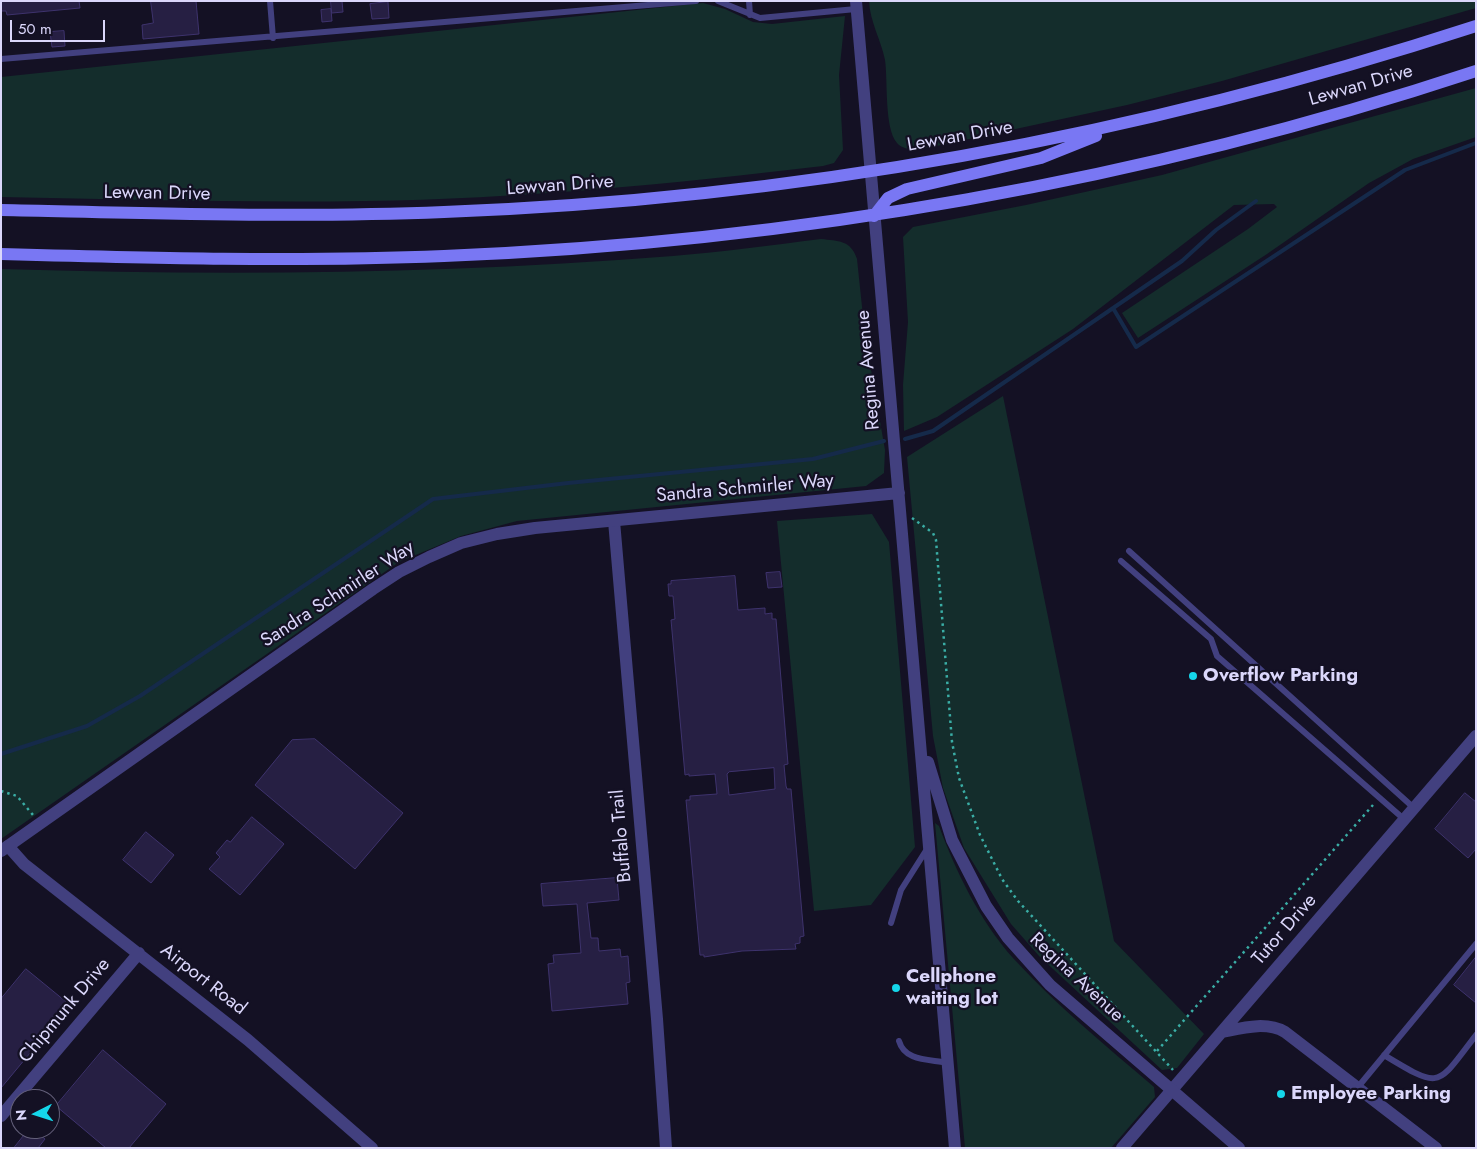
<!DOCTYPE html>
<style>
body{margin:0}
#map{position:relative;width:1477px;height:1149px;overflow:hidden;background:#141124;font-family:Jost,sans-serif}
canvas{display:block}
.frame{position:absolute;inset:0;border:2px solid #dbd7fb;pointer-events:none}
.north{position:absolute;left:10px;top:1089px;width:50px;height:50px;box-sizing:border-box;background:#141124;border:1px solid #64607a;border-radius:50%;rotate:265deg;font-size:14px;font-weight:700;line-height:20px;text-align:center;color:#dbd7fb}
.north::after{content:'';display:block;margin:auto;width:18px;height:22px;background:#15d6ea;clip-path:polygon(50% 0,100% 100%,50% 72%,0 100%)}
.scale{position:absolute;left:10px;top:20px;width:95px;height:22px;box-sizing:border-box;border:2px solid #dbd7fb;border-top:0;padding-left:6px;font-size:15px;line-height:18px;white-space:nowrap;color:#dbd7fb;-webkit-text-stroke:4px #141124;paint-order:stroke}
</style>
<div id="map">
<canvas width="1477" height="1149"></canvas>
<div class="frame"></div>
<div class="north">N</div>
<div class="scale">50 m</div>
</div>
<script>
const context = document.querySelector('canvas').getContext('2d');
context.lineJoin = 'round';
function fillPath(path, color) {
  context.fillStyle = color;
  context.fill(path, 'evenodd');
}
function stroke(path, color, width, dash) {
  context.strokeStyle = color;
  context.lineWidth = width;
  context.lineCap = dash ? 'butt' : 'round';
  context.setLineDash(dash || []);
  context.stroke(path);
}
function drawText(font, color, halo, rows, align = 'center') {
  context.font = font + ' Jost,sans-serif';
  context.lineWidth = 4.5;
  context.setLineDash([]);
  context.textBaseline = 'middle';
  context.strokeStyle = halo;
  context.fillStyle = color;
  for (const [text, x, y, turn = 0] of rows) {
    context.save();
    context.translate(x, y);
    context.rotate((+turn || 0) * Math.PI / 180);
    context.textAlign = isNaN(turn) ? turn : align;
    if (halo) context.strokeText(text, 0, 0);
    context.fillText(text, 0, 0);
    context.restore();
  }
}
const green = new Path2D(`
 M869 1H1476V8L1222 81 1127 105 918 150C910 149 902 149 897 143 884 128 888 80 885 60 881 40 870 22 869 1Z
 M703 3 725 9 753 22 772 24 845 16 839 75 843 150 834 163 823 166C671 184 518 199 365 201 244 203 123 199 1 197V77Z
 M1476 88V137L1413 159 1369 183 1267 254 1138 338 1122 313 1248 229 1277 207 1274 204 1234 205 1073 329 937 417 904 431 903 385 908 322 903 237 913 227 1026 205 1162 175Z
 M821 239C838 241 851 240 857 259L865 335 885 450 884 473 866 486 517 521 461 536 399 562 1 839V269C226 276 449 274 673 256 723 252 772 245 821 239Z
 M1003 396 1114 941 1204 1034 1177 1068 1162 1070 1039 956 1011 924 964 848 943 788 933 736 907 457Z
 M872 514 889 542 915 847 871 905 814 911 777 521Z
 M935 823 939 826C956 872 980 921 1013 958 1056 1005 1106 1046 1154 1087L1155 1097 1111 1148H965Z`);
const stream = new Path2D(`
 M1113 308 1136 347 1405 170 1476 143
 M905 439 933 431 1182 261 1216 230 1256 201
 M1 754 87 726 140 696 433 499 568 483 813 459 884 441`);
const building = new Path2D(`
 M1 1H79L80 8 7 15 6 11H1Z
 M151 1H196L199 34 143 39 142 25 153 23Z
 M331 1H342L343 12 332 13Z
 M388 2 389 18 372 19 370 4Z
 M331 9 332 21 322 22 321 10Z
 M64 31 65 46 52 47 50 32Z
 M780 572 782 587 768 588 766 573Z
 M735 576 738 610 765 608V614L772 613V619H776L788 764 784 765 786 786 787 789H791L804 936 800 937V943L795 944 796 949 742 951 704 957V955H700L686 800H690V796L717 794 715 774 689 776V774L685 775 671 620 675 619 673 596H669L668 584H671V581ZM774 768 775 789 729 795 727 774 729 772Z
 M315 739 403 813 355 869 255 785 292 740Z
 M1465 793 1476 802V849L1468 858 1435 829Z
 M252 817 284 844 240 895 209 869 220 857 216 853 227 840 230 842Z
 M146 832 174 855 151 883 123 860Z
 M617 878 619 900 587 903 591 938H598L599 951 620 949 621 957 628 956 630 982 626 983 628 1004 552 1011 548 964 554 963 553 955 581 953 577 904 543 906 541 884Z
 M1476 957V1003L1454 985Z
 M26 969 70 1005 1 1088V999Z
 M103 1050 166 1104 129 1148H106L56 1106Z
 M29 1129H33L45 1139 38 1148H14Z`);
const path = new Path2D(`
 M912 518 933 533 936 540 952 742 959 778 980 835 1002 879 1018 901 1173 1070
 M1 791 17 796 33 815
 M1157 1051 1373 805`);
const service = new Path2D(`
 M270 1 273 38
 M718 1 760 18 856 9
 M749 1 750 15
 M1 59 696 1
 M1129 551 1414 808
 M1121 561 1211 639 1217 656 1405 820
 M891 923 901 890 927 849
 M899 1041C905 1062 930 1059 948 1063
 M1384 1055C1442 1090 1436 1087 1476 1035
 M1358 1087 1476 944`);
const minor = new Path2D(`
 M614 521 657 1019 666 1148
 M8 846 24 864 248 1040 372 1148
 M1222 1032C1242 1028 1266 1021 1285 1032L1436 1148
 M1 1116 139 953
 M1122 1148 1476 736`);
const tertiary = new Path2D(`
 M856 1 955 1148
 M928 762 952 840 986 906 1008 938 1050 985 1239 1148
 M1 851 373 589 399 572 429 557 461 543 497 534 535 528 899 493`);
const secondary = new Path2D(`
 M1 210C149 213 297 218 444 212 795 199 1142 135 1476 26
 M874 216 888 198 907 189 1041 158 1096 136
 M1 254C149 258 297 262 444 256 794 242 1144 181 1476 71`);
const markers = [
 [1193,676,5,"#15d6ea"],
 [896,988,5,"#15d6ea"],
 [1281,1094,5,"#15d6ea"]
];
const streetNames = [
 ["Lewvan Drive",1361,86,-16],
 ["Lewvan Drive",960,137,-10],
 ["Lewvan Drive",560,186,-4],
 ["Lewvan Drive",157,194,1],
 ["Regina Avenue",869,370,-95],
 ["Sandra Schmirler Way",745,489,-5],
 ["Sandra Schmirler Way",338,595,-33],
 ["Buffalo Trail",622,836,-95],
 ["Tutor Drive",1285,930,-49],
 ["Regina Avenue",1076,978,43],
 ["Airport Road",203,980,38],
 ["Chipmunk Drive",65,1011,-50]
];
const poiNames = [
 ["Overflow Parking",1203,676],
 ["Cellphone",906,977],
 ["waiting lot",906,999],
 ["Employee Parking",1291,1094]
];
fillPath(green, '#142d2c');
stroke(stream, '#152a4a', 4);
fillPath(building, '#261f43');
stroke(building, '#3e336d', 1);
stroke(path, '#3aada5', 2.5, [2.5, 4]);
stroke(service, '#42407f', 6);
stroke(minor, '#42407f', 12);
stroke(tertiary, '#42407f', 12);
stroke(secondary, '#7977f3', 12);
for (const [x, y, r, color] of markers) {
  const dot = new Path2D();
  dot.arc(x, y, r, 0, 2 * Math.PI);
  context.fillStyle = color;
  context.fill(dot);
  stroke(dot, '#141124', 2);
}
drawText('19px', '#dbd7fb', '#141124', streetNames);
drawText('bold 19px', '#dbd7fb', '#141124', poiNames, 'left');
</script>
